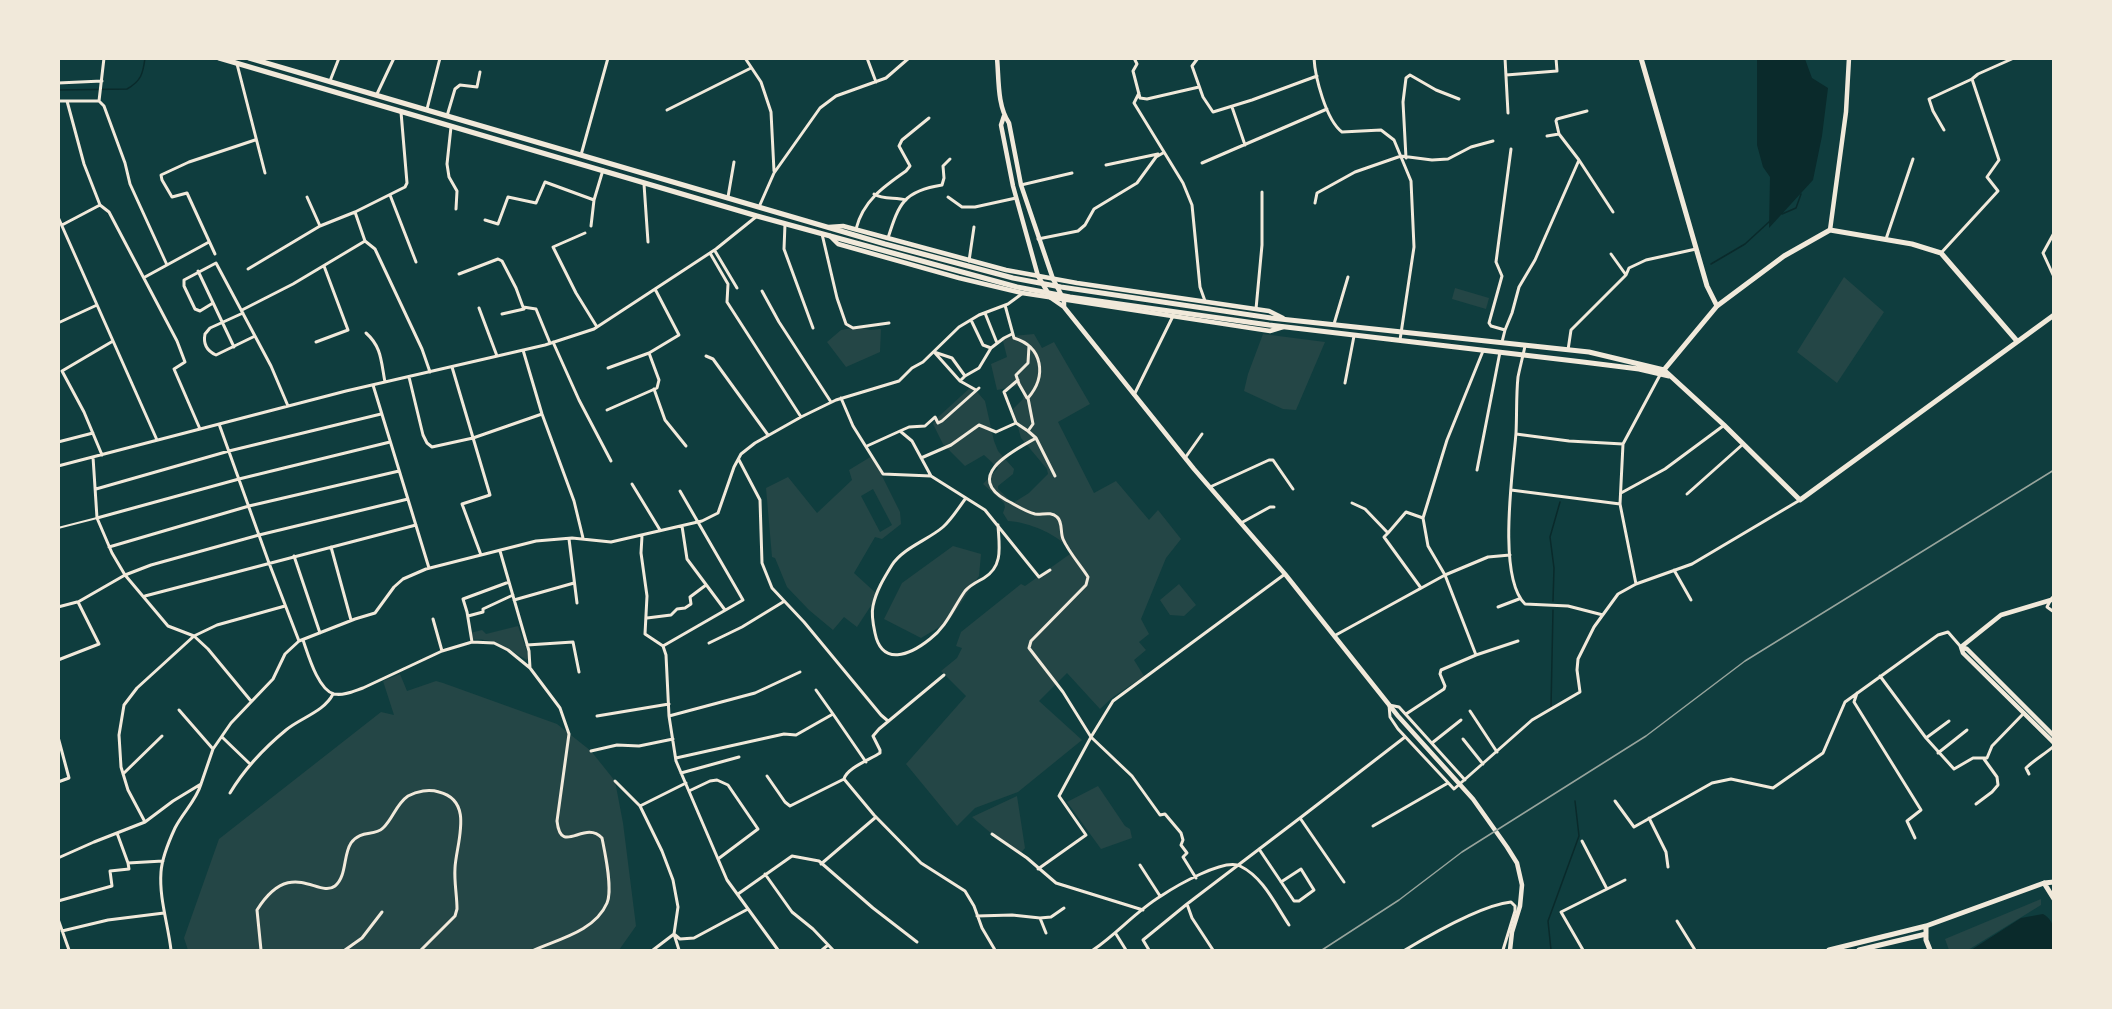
<!DOCTYPE html>
<style>
body{margin:0}
#map{position:relative;width:2112px;height:1009px;overflow:hidden;background:#0f3d3e;font-family:"Titillium Web",sans-serif}
canvas{display:block}
.frame{position:absolute;inset:0;border:60px solid #f1e9da;pointer-events:none}
</style>
<div id="map">
<canvas width="2112" height="1009"></canvas>
<div class="frame"></div>
</div>
<script>
const context = document.querySelector('canvas').getContext('2d');
context.lineJoin = 'round';
function fillPath(path, color) {
  context.fillStyle = color;
  context.fill(path, 'evenodd');
}
function stroke(path, color, width, dash) {
  context.strokeStyle = color;
  context.lineWidth = width;
  context.lineCap = dash ? 'butt' : 'round';
  context.setLineDash(dash || []);
  context.stroke(path);
}
const green = new Path2D(`
 M1844 277 1884 312 1837 383 1797 352Z
 M1455 288 1489 298 1486 309 1452 299Z
 M858 327 870 330 881 329 880 352 846 367 827 342 841 330Z
 M1034 334 1042 348 1054 342 1090 404 1058 422 1094 493 1116 481 1149 520 1158 510 1181 539 1166 558 1141 619 1149 634 1139 642 1146 650 1134 660 1144 676 1113 697 1100 709 1067 673 1039 701 1082 740 1018 792 975 808 957 826 906 764 966 696 941 671 957 658 962 648 956 646 961 632 1021 584 1025 586 1070 554C1066 536 1025 521 1008 521L1003 513 1005 507 1004 503 983 484 998 468 984 455 965 466 943 444 933 424 936 419 972 386 985 401 994 441 998 451 1014 469 1013 474 998 486V489L1013 503 1029 493 1048 474 1047 469 1021 438 1013 409 1023 399 1022 385 997 390 991 364 1007 357 1002 337Z
 M1263 334 1325 342 1296 410 1283 409 1244 391 1248 374Z
 M872 456 900 512 901 524 882 539 875 537 854 573 878 595 857 627 844 617 833 630 809 610 787 587 775 558 772 557 766 488 788 477 817 513 852 480 849 470ZM873 489 892 525 880 532 861 496Z
 M953 546 981 554 979 576 948 622 921 638 884 619 902 583Z
 M1179 584 1196 605 1184 616 1170 615 1160 600Z
 M518 626 529 657 527 660C507 649 495 637 470 640V633L482 630 486 634Z
 M400 674 407 691 436 681 443 683 557 724 591 751 615 781 623 823 636 926 619 950H188L184 938 219 839 381 712 394 715 383 681Z
 M1098 786 1125 826 1130 829 1132 838 1101 849 1067 802Z
 M1017 796 1025 848 1020 854 992 834 972 817Z
 M2041 899V905L1968 950H1949L1945 939Z`);
const water = new Path2D(`
 M1757 59H1805L1812 78 1828 88 1822 136 1813 180 1769 228 1770 177 1763 167 1757 145Z
 M2043 914C2057 922 2054 936 2053 950H1971L2021 918Z`);
const stream = new Path2D(`
 M58 90 127 89C141 81 143 74 145 58
 M1782 214 1796 208 1801 194
 M1711 264 1745 244 1770 221
 M1553 601 1554 568 1550 537 1560 502
 M1551 707 1553 610
 M1551 950 1548 921 1579 836 1575 801`);
const pedestrian = new Path2D(`
 M58 528 97 518`);
const minor = new Path2D(`
 M104 58 99 101 104 106 125 163 130 184 167 265
 M745 58 761 82 771 112 774 171
 M867 58 876 82
 M987 58H1000
 M1134 58 1137 64 1133 71 1140 98 1147 99 1199 87
 M1198 58 1192 66 1203 97 1213 112 1252 100 1317 76
 M1314 58C1315 77 1326 120 1342 132L1381 130 1394 140 1411 181 1414 247 1400 340
 M1505 58 1508 113
 M237 64 265 173
 M1506 75 1557 71 1556 58
 M330 81 339 58
 M58 83 102 81
 M1139 93 1134 103 1183 183 1192 205 1200 287 1205 301
 M377 94 394 58
 M58 101H99
 M67 101 84 164 100 205 109 212 177 341 185 362 174 369 200 429
 M1232 107 1245 145
 M427 109 440 58
 M667 110 751 68
 M401 112 407 183 405 187 355 212 365 241 375 249 422 349 430 372
 M447 116 455 89 460 85 477 87 480 72
 M451 127 447 164 449 177 457 191 456 209
 M1944 130 1933 111 1929 99 1972 79
 M1559 134 1556 121 1557 119 1587 111
 M1547 136 1559 134 1579 160 1613 212
 M581 155 608 58
 M1406 158 1403 102 1406 78 1410 75 1436 90 1459 99
 M1202 163 1327 109
 M1106 165 1158 154
 M644 184 648 242
 M1021 185 1072 173
 M874 194C883 200 895 197 906 200
 M390 195 416 262
 M307 197 320 226
 M728 197 734 162
 M948 197 962 207H975L1016 198
 M594 200 603 170
 M1315 203 1317 193 1355 172 1401 156 1432 160 1448 159 1471 147 1493 141
 M759 207 774 173 820 108 836 96 886 78 909 58
 M58 217 157 440
 M485 220 498 224 508 197 536 203 545 182 594 200 591 226
 M785 224 784 249 813 328
 M62 225 100 205
 M856 229C863 201 883 187 906 171L910 166 899 146 902 140 929 118
 M585 233 553 247 576 293 597 327
 M2054 233 2043 253 2054 277
 M822 234 837 298 846 324 853 328 889 323
 M888 238C899 203 904 191 942 185L944 178 943 166 950 159
 M1038 239 1078 231 1085 225 1094 209 1137 183 1156 157 1163 153
 M1886 239 1913 159
 M715 251 737 288
 M710 253 728 284 727 302 801 417
 M1941 253 1998 191 1987 177 1999 160 1972 79 1978 74 2014 58
 M215 254 187 193 172 197 162 180 161 175 189 162 255 140
 M969 261 974 227
 M248 269 320 226 355 212
 M198 271 234 347
 M459 274 498 259 502 261 516 288 523 307 536 309 550 343
 M1626 275 1629 268 1646 260 1696 249
 M145 277 209 242
 M762 291 779 322 831 402
 M213 303 200 311 195 309 184 286V280L216 263 271 366 288 406
 M1005 305 1014 338C1043 347 1047 376 1028 398L1033 424 1028 431 1036 438 1055 476
 M479 308 497 356
 M1256 309 1262 245V192
 M242 310 293 284 365 241
 M243 313 210 328 205 334C203 344 207 351 216 355L255 336
 M985 313 997 343
 M502 314 524 309
 M971 320 983 345 991 348
 M58 323 97 305
 M1334 324 1348 277
 M1505 330 1491 326 1489 323 1502 276 1496 262 1511 149
 M366 333C382 347 381 362 385 382
 M316 342 348 330 324 266
 M553 342 579 400 611 461
 M1502 342 1505 330 1512 313 1519 287 1535 260 1579 160
 M1525 346C1523 356 1520 367 1518 377 1516 396 1517 414 1516 433 1513 471 1497 577 1525 604L1568 606 1603 615
 M523 350 542 414 574 501 583 538
 M1568 350 1571 330 1626 275 1611 254
 M934 352 952 358 965 376 960 381 976 390
 M935 353 960 381
 M706 356 713 359 768 435
 M452 367 490 495 462 504 481 555
 M608 368 649 353
 M965 376 979 368 991 348 1004 338 1012 334
 M409 377 423 435 427 443 432 447 473 438 542 414
 M1018 380 1004 392 1016 423 1028 431
 M1345 383 1354 336
 M373 385 429 568
 M654 389 665 420 686 446
 M1134 395 1173 316
 M841 398 853 426 883 474 931 476 985 510 1039 577 1050 570
 M1027 398 1019 384 1016 375 1028 363 1029 346
 M607 410 657 388 659 380 649 353 679 335 655 289
 M219 424 269 563 299 641
 M900 431 909 427 925 426 935 417 938 423 942 421 979 388
 M1516 434 1569 441 1623 444
 M1036 438C1015 450 963 475 1006 500 1014 504 1026 512 1035 514 1042 515 1051 511 1057 517 1063 522 1060 532 1063 539 1068 551 1081 566 1088 577L1086 585 1031 641 1029 648 1063 692 1091 737
 M58 442 93 433
 M867 446 900 431 912 441 931 476
 M102 455 84 412 62 371 113 341
 M93 457 97 518 112 553 125 575 151 565 259 535 408 499
 M921 458 951 445 979 425 996 432 1016 423
 M1185 458 1202 434
 M739 460 760 500 762 563 772 588 804 622 881 715 888 721
 M58 466 346 391 545 345 594 329 716 249 757 216
 M1477 470 1500 352
 M632 484 660 530
 M1210 487 1269 460H1273L1293 489
 M96 489 229 451 381 414
 M1511 490 1620 504
 M1621 493 1665 469 1723 426
 M1687 494 1742 445
 M966 498C959 507 952 519 943 527 928 540 903 548 892 565 884 578 876 591 873 606 871 615 873 624 875 633 882 667 910 655 930 639 947 626 953 608 965 591 970 585 977 582 984 578 1004 566 999 545 998 525
 M1352 503 1365 509 1388 533 1406 512 1423 518
 M97 518 239 479 390 442
 M1241 523 1270 507H1274
 M682 526 687 559 725 610
 M1388 533 1384 537 1421 588
 M642 536 641 553 647 596 645 634 663 646 666 655 669 716 676 761 727 880 778 950
 M569 539 577 603
 M109 547 249 506 399 471
 M331 547 351 620
 M500 551 529 651 530 668 560 708 569 734 557 821C561 857 584 819 602 838 605 853 613 889 607 903 595 931 559 939 534 950
 M294 556 320 633
 M1674 570 1691 600
 M1636 584 1620 504 1623 444 1660 375
 M145 596 416 525
 M514 600 574 583
 M2050 601 2047 607 2054 612
 M58 607 77 602
 M1498 607 1519 599
 M468 616 483 612V609L513 595
 M647 618 671 615 677 609 685 608 691 604 690 597 706 585
 M433 619 442 651
 M1334 636 1445 575 1488 557 1510 555
 M303 640C308 654 318 690 334 694 344 696 354 691 363 688L442 651 472 642 494 643 508 650 530 668
 M472 642 467 612 463 599 509 582
 M709 643 742 627 783 602
 M527 645 573 642 579 672
 M663 646 743 600 680 491
 M1476 655 1445 575 1428 546 1423 518 1447 440 1483 351
 M58 660 99 644 78 602 125 575 168 626 194 636 208 649 251 701
 M944 675 879 729 873 736 880 750V753C869 760 847 768 844 779L874 815 921 863 965 891 974 906 982 928 995 950
 M1880 676 1926 738 1954 769 1973 758H1987L1992 746 2024 713
 M1857 693 1854 702 1921 810 1907 821 1915 838
 M179 710 213 749
 M1470 711 1497 752
 M833 714 866 762
 M1406 714 1444 689 1445 686 1440 674 1441 670 1476 655 1518 641
 M597 716 669 704
 M669 716 755 693 800 672
 M58 737 69 778 58 782
 M222 737 250 764
 M1091 737 1113 701 1285 574
 M1926 738 1949 721
 M1463 739 1483 764
 M1432 743 1461 720
 M591 751 617 745 639 746 673 739
 M1938 753 1967 730
 M676 758 784 734 796 735 833 714 816 690
 M681 773 739 757
 M123 774 162 736
 M2029 774 2026 768C2034 760 2045 754 2054 746
 M767 776 785 802 790 806 844 779
 M1465 780 1399 707 1389 705 1390 717 1398 729 1454 789 1532 720 1580 692 1577 670 1578 659 1594 627 1618 594 1636 584 1692 564 1800 500
 M615 781 640 806 662 851 673 880 678 907 674 934 653 950
 M689 791 710 781 717 780 728 785 758 829 718 859
 M230 793C245 768 263 749 286 730 300 718 324 712 333 694
 M1615 801 1634 827 1712 783 1731 779 1773 788 1823 753 1845 702 1938 635 1948 632 1961 647
 M1976 804 1992 792 1998 785 1997 777 1984 759
 M640 806 686 783
 M1300 818 1405 737
 M1649 818 1666 852 1668 867
 M145 822 128 790 121 767 119 735 124 705 137 688 194 636 217 625 285 606
 M1373 826 1448 783
 M117 833 128 863
 M992 834 1027 858 1056 883 1143 910
 M1582 841 1607 889
 M1259 849 1294 901H1299L1314 890 1301 869 1281 882
 M58 858 94 842 145 822 173 801 201 784 213 749 231 723 273 679 285 654 299 641 355 619 375 613 394 587 403 579 426 569 536 541 572 538 611 542 702 521 718 513 734 467 741 454 755 443 801 417 836 400 899 381 912 368 923 362 959 327 979 315 1008 304 1023 293
 M821 864 876 817
 M1140 865 1160 896
 M1038 869 1086 835 1059 796 1091 737 1132 776 1160 815 1165 814 1181 833 1183 840 1181 845 1187 853 1183 857 1196 878
 M765 874 792 912 813 929 833 950
 M738 894 792 856 819 861 873 908 917 942
 M58 901 112 886 110 871 129 869 128 863 163 861
 M977 916 1012 915 1040 918
 M58 919 69 950
 M1677 921 1695 950
 M62 931 108 920 164 913
 M1046 933 1040 918 1051 917 1064 908
 M1116 934 1126 950
 M171 950C168 924 159 898 161 872 162 857 169 841 175 828 183 812 196 801 201 784
 M261 950 257 910C291 856 318 899 335 886 347 876 343 855 351 843 361 829 374 837 383 828 393 819 396 804 408 796 417 791 429 789 439 792 475 801 456 844 455 868 454 882 457 895 457 909L455 916 421 950
 M345 950 362 938 382 912
 M679 950 674 934 680 939 694 938 748 909
 M822 950 828 945
 M1093 950C1117 934 1136 911 1161 896 1176 886 1224 858 1240 866 1263 877 1275 904 1289 925
 M1149 950 1143 940 1187 904
 M1213 950 1192 918 1187 904 1300 818 1344 882
 M1405 950C1430 935 1483 905 1511 902L1515 906V911L1503 950
 M1583 950 1561 912 1625 880`);
const tertiary = new Path2D(`
 M829 227 843 226 1006 270 1077 283 1269 311 1283 318
 M1830 230 1846 112 1849 58
 M830 236 838 244 959 278 1022 293 1270 331 1283 327
 M1961 647 1963 653 2054 743
 M1961 647 1967 649 2054 736
 M1961 647 2001 615 2051 600 2054 597`);
const secondary = new Path2D(`
 M997 58C999 79 997 105 1009 123L1021 185 1053 279 1064 300V307
 M1004 116 1001 125 1013 186 1038 276 1051 298 1064 307 1194 469 1285 574 1398 716 1473 799 1507 847 1517 863 1522 885 1520 906 1512 932 1510 950`);
const primary = new Path2D(`
 M219 58 757 216 1017 287 1070 297 1269 325 1583 362 1639 369 1669 376
 M249 58 885 244 1013 278 1061 287 1271 318 1589 352 1664 370 1724 425 1800 500 2054 315
 M1641 58 1707 286 1717 306
 M1663 371 1717 306 1784 256 1830 230 1912 244 1941 253 2017 341
 M2044 883 2054 899
 M1926 926V940L1930 950
 M1829 950 1926 926 2044 883 2054 882
 M1859 950 1926 934`);
const rail = new Path2D(`
 M1322 950 1399 900 1462 852 1646 736 1745 661 2054 470`);
fillPath(green, '#244646');
fillPath(water, '#0a2a2b');
stroke(stream, '#0a2a2b', 1.5);
stroke(pedestrian, '#f1e9da', 2);
stroke(minor, '#f1e9da', 3);
stroke(tertiary, '#f1e9da', 4.5);
stroke(secondary, '#f1e9da', 4.5);
stroke(primary, '#f1e9da', 5);
stroke(rail, '#97a49c', 1.5);
</script>
